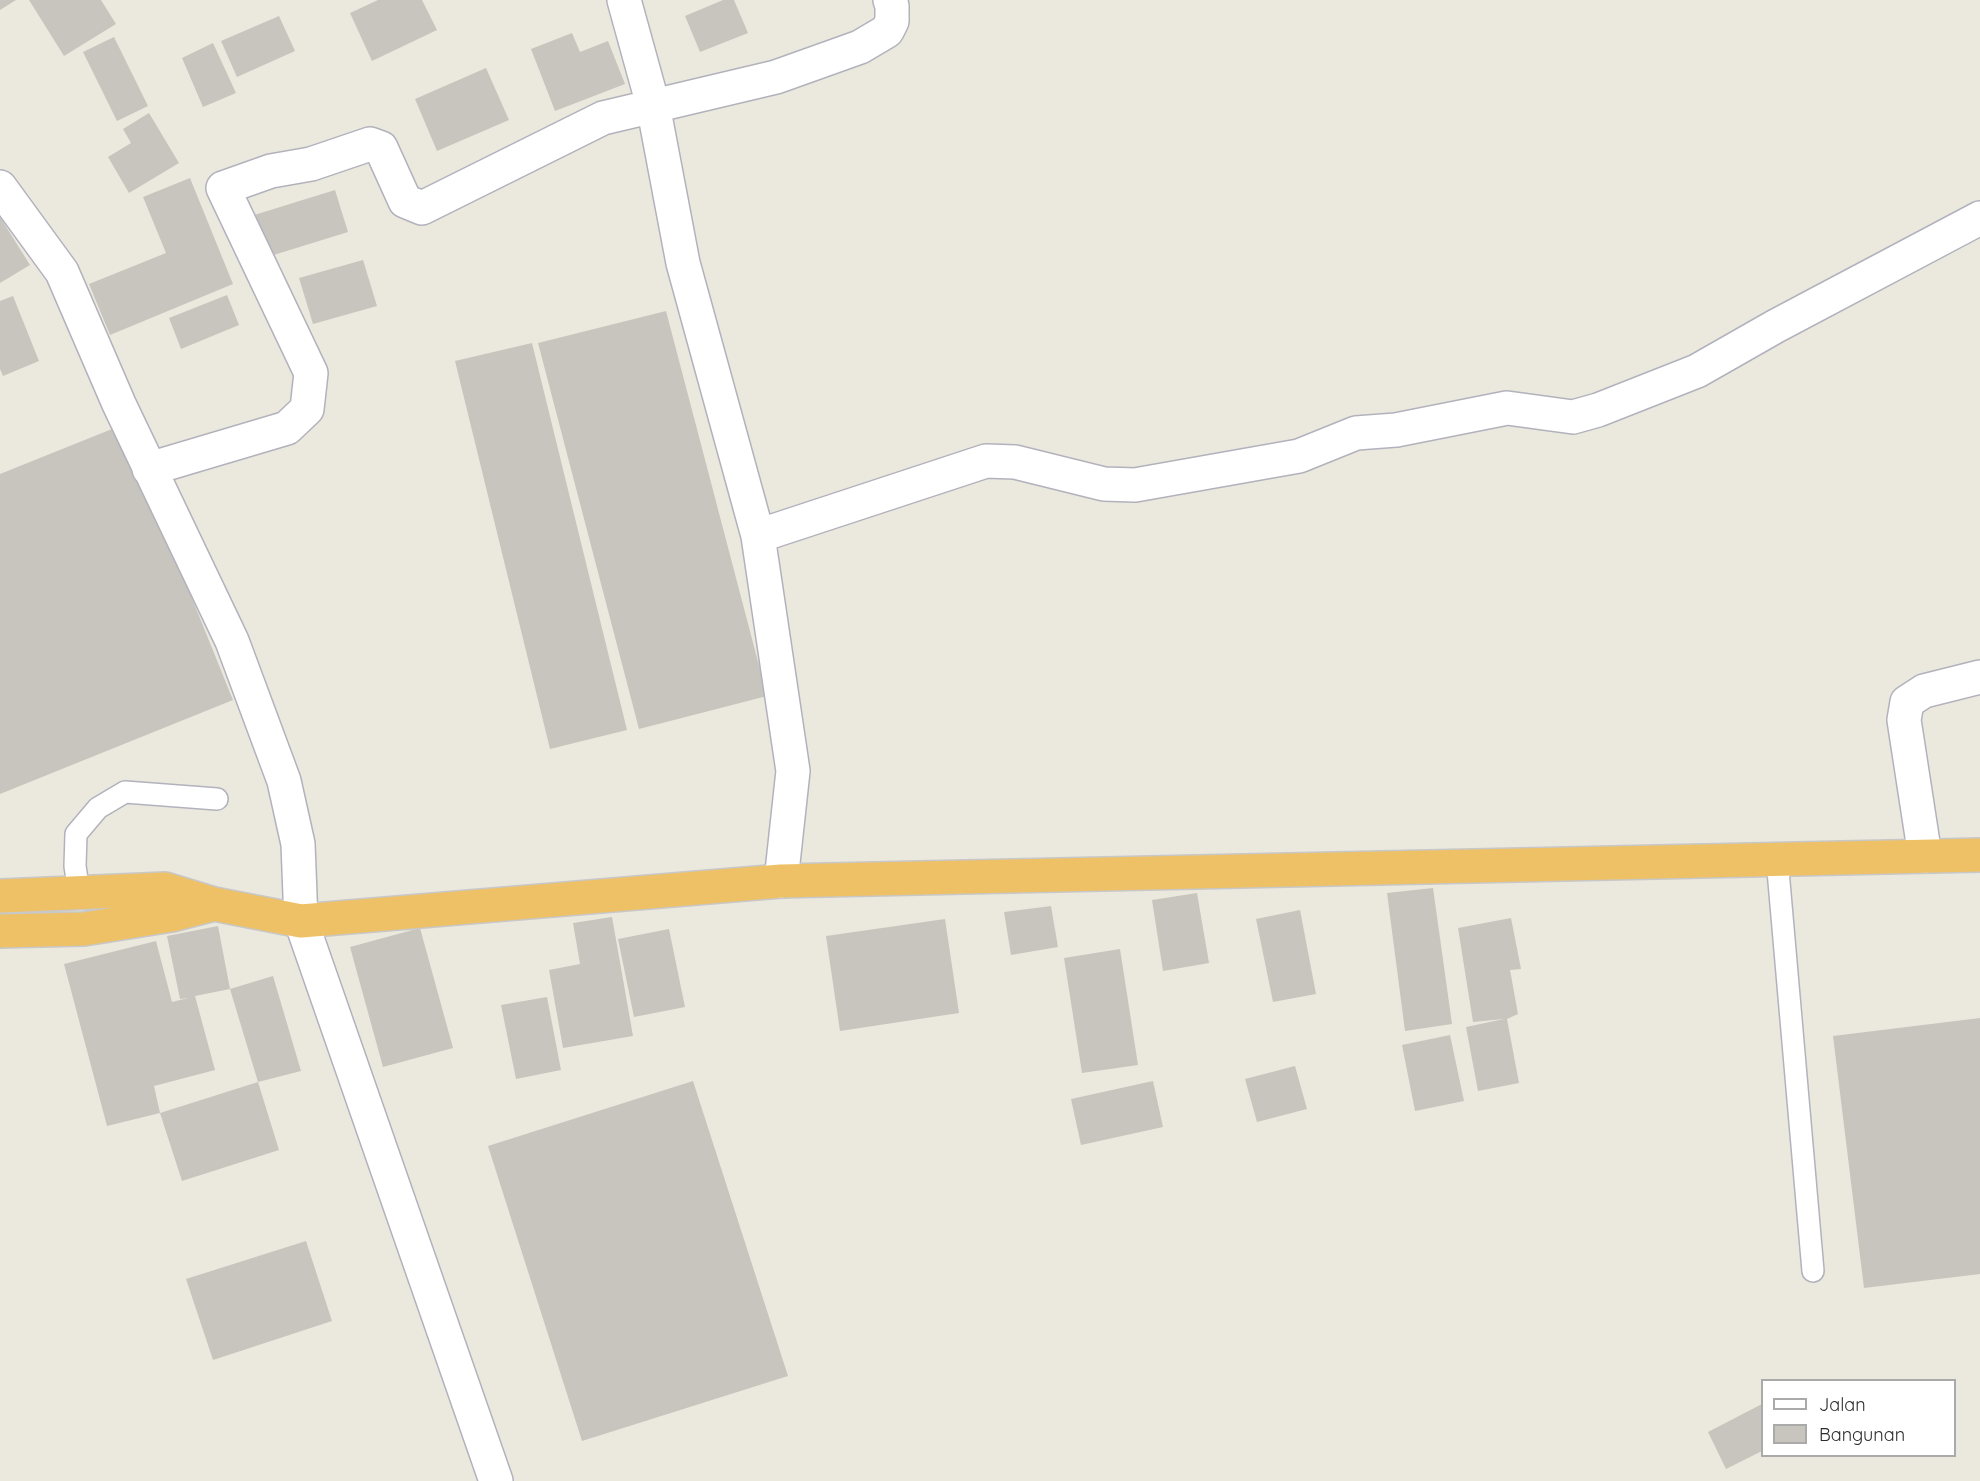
<!DOCTYPE html>
<style>
body{margin:0}
#map{position:relative;width:1980px;height:1481px;overflow:hidden;background:#ebe9de;font-family:Quicksand,sans-serif}
canvas{display:block}
.legend{position:absolute;left:1761px;top:1379px;width:195px;height:78px;box-sizing:border-box;background:#fff;border:2px solid #aaa;margin:0;padding:8px 10px;list-style:none;font-size:18px;color:#2b2b2b}
.legend li{display:flex;align-items:center;gap:12px;height:30px}
.legend b{width:30px;border:2px solid #aaa}
</style>
<div id="map">
<canvas width="1980" height="1481"></canvas>
<ul class="legend">
<li><b style="height:8px;background:#fff"></b>Jalan</li>
<li><b style="height:16px;background:#c7c5be"></b>Bangunan</li>
</ul>
</div>
<script>
const context = document.querySelector('canvas').getContext('2d');
context.lineJoin = 'round';
function fillPath(path, color) {
  context.fillStyle = color;
  context.fill(path, 'evenodd');
}
function stroke(path, color, width, dash) {
  context.strokeStyle = color;
  context.lineWidth = width;
  context.lineCap = dash ? 'butt' : 'round';
  context.setLineDash(dash || []);
  context.stroke(path);
}
const building = new Path2D(`
 M0 0H16L0 10Z
 M29 0H101L116 24 64 56Z
 M378 0H422L437 30 372 61 350 13Z
 M723 0H734L748 33 700 52 685 16Z
 M279 16 295 51 237 77 221 41Z
 M572 33 580 52 608 41 625 84 555 111 531 49Z
 M114 37 148 106 117 121 83 52Z
 M213 43 236 93 203 107 182 58Z
 M486 68 509 120 437 151 415 99Z
 M149 113 179 163 129 193 108 157 131 143 123 129Z
 M190 178 233 284 110 335 89 284 166 253 143 197Z
 M335 190 348 232 264 258 251 216Z
 M0 217 30 265 0 283Z
 M363 260 377 306 313 324 299 278Z
 M227 295 239 325 181 349 169 318Z
 M13 296 39 361 3 376 0 369V301Z
 M666 311 767 696 639 729 538 343Z
 M532 343 627 730 550 749 455 361Z
 M122 425 233 700 0 794V474Z
 M1433 888 1452 1024 1405 1031 1387 893Z
 M1197 893 1209 963 1163 971 1152 900Z
 M1051 906 1058 947 1011 955 1004 912Z
 M1300 910 1316 994 1273 1002 1256 919Z
 M612 917 633 1036 563 1048 549 970 580 964 573 923Z
 M1511 918 1521 969 1510 970 1518 1014 1507 1019 1519 1083 1478 1091 1466 1027 1504 1019 1473 1022 1458 928Z
 M945 919 959 1013 840 1031 826 936Z
 M218 926 230 989 195 996 215 1070 154 1086 160 1113 107 1126 64 964 156 941 172 1002 188 998 180 999 167 936Z
 M420 928 453 1048 383 1067 350 947Z
 M669 929 685 1007 634 1017 618 939Z
 M1120 949 1138 1065 1082 1073 1064 958Z
 M273 976 301 1071 258 1082 279 1150 182 1181 160 1113 258 1082 230 989Z
 M547 997 561 1070 516 1079 501 1005Z
 M1980 1018V1274L1864 1288 1833 1036Z
 M1450 1035 1464 1101 1415 1111 1402 1045Z
 M1295 1066 1307 1109 1257 1122 1245 1079Z
 M693 1081 788 1376 582 1441 488 1146Z
 M1153 1081 1163 1127 1081 1145 1071 1099Z
 M306 1241 332 1321 213 1360 186 1279Z
 M1762 1404V1451L1726 1469 1708 1432Z`);
const lane = new Path2D(`
 M1777 859 1813 1271
 M79 893 75 866 76 834 98 808 125 792 217 799`);
const street = new Path2D(`
 M624 0 653 105 683 263 758 536 793 771 781 881
 M0 187 62 272 119 404 232 641 284 781 298 844 301 921
 M149 469 287 428 307 409 311 373 223 188 271 171 311 164 370 144 381 148 405 201 422 208 603 118 776 77 860 47 887 31 892 21V6L890 0
 M758 536 986 461 1015 462 1104 484 1135 485 1299 456 1356 433 1396 430 1507 408 1573 417 1598 410 1697 371 1776 326 1980 218
 M1925 856 1904 720 1907 702 1924 691 1980 677`);
const secondary = new Path2D(`
 M301 921 496 1481`);
const highway = new Path2D(`
 M0 896 165 889 214 904 301 921 781 881 1980 855
 M0 931 84 929 172 915 214 904`);
fillPath(building, '#c7c5be');
stroke(lane, '#b2b2bd', 24);
stroke(street, '#b2b2bd', 36);
stroke(secondary, '#b2b2bd', 36);
stroke(highway, '#c8c8c8', 36);
stroke(lane, '#fff', 21);
stroke(street, '#fff', 33);
stroke(secondary, '#fff', 33);
stroke(highway, '#eec166', 33);
</script>
